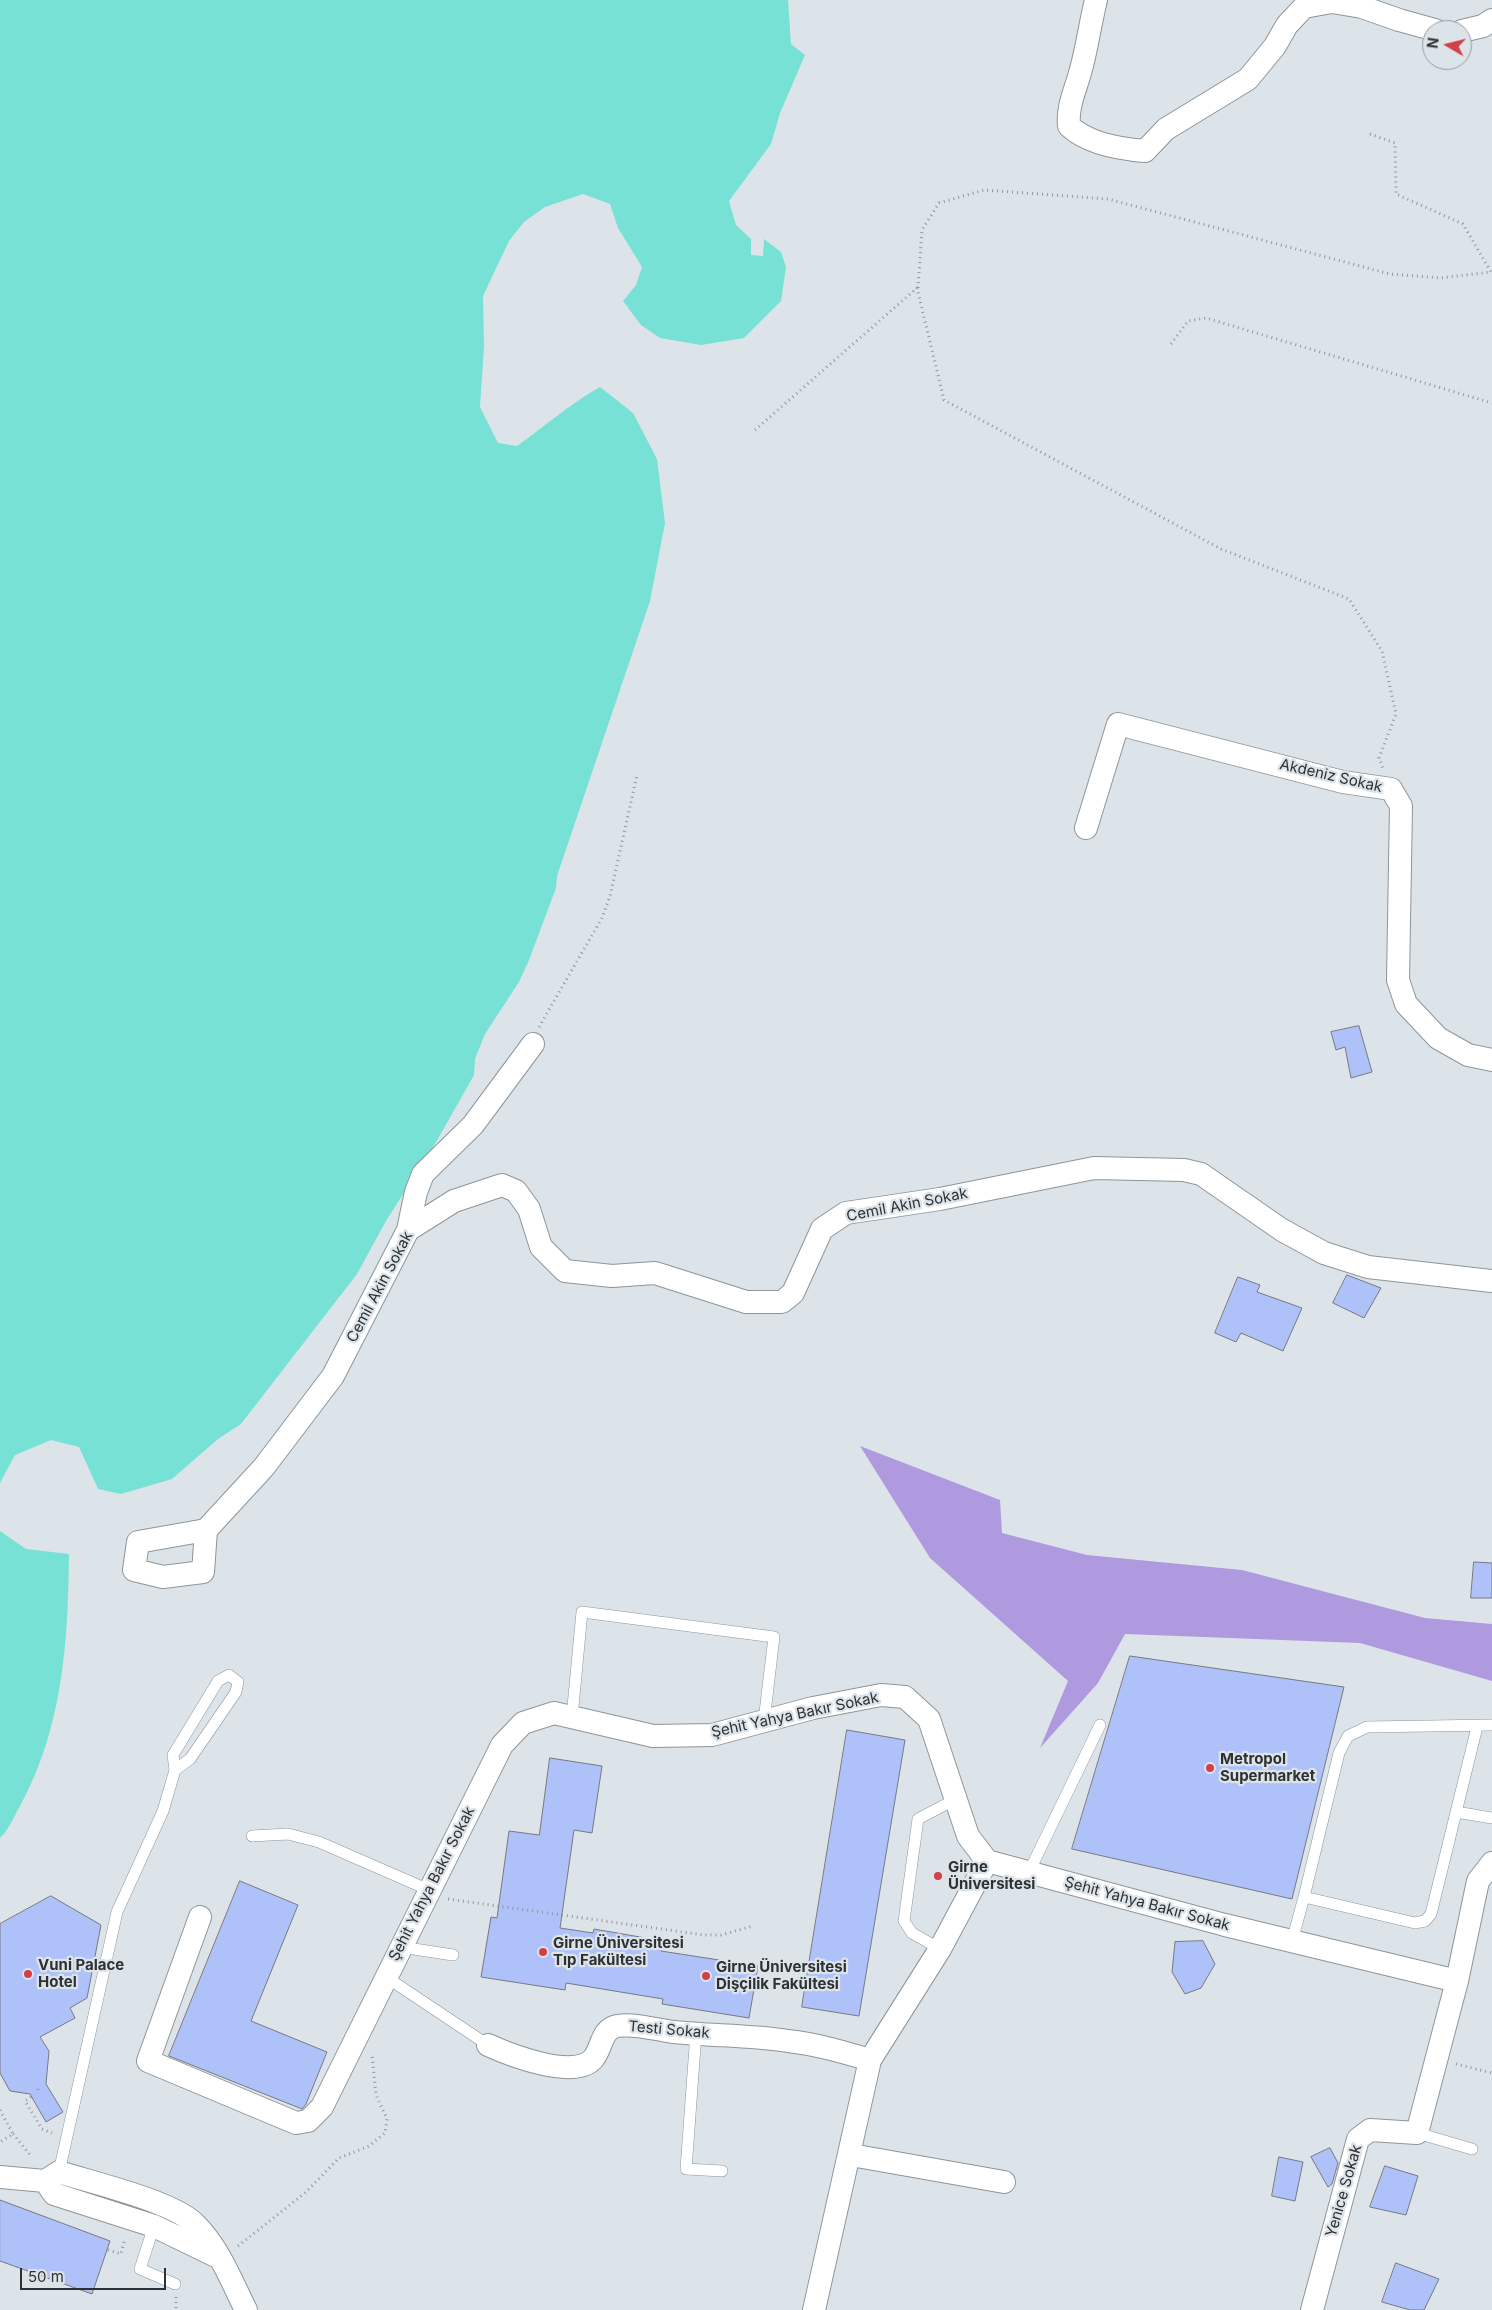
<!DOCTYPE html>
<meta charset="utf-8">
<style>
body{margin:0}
#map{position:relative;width:1492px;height:2310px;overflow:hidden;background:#dde4e9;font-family:Inter,sans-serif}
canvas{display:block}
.north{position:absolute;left:1422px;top:20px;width:50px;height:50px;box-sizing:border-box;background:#dde4e9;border:1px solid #979ca0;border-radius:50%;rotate:278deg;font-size:14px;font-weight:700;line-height:20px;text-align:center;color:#2e3133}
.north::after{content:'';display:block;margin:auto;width:18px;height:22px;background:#d14147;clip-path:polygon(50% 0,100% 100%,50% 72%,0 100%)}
.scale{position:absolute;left:20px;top:2268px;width:146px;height:22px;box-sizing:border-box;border:2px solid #2e3133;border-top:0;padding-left:6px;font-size:15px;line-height:18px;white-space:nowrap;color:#2e3133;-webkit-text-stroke:4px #dde4e9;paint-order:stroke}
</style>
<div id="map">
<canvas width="1492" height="2310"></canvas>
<div class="north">N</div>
<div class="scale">50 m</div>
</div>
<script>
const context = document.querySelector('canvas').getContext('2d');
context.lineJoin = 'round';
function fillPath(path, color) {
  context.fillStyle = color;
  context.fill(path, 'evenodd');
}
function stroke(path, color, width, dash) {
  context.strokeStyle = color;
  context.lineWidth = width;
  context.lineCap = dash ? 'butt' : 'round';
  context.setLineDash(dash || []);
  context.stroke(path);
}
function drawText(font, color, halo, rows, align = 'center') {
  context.font = font + ' Inter,sans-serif';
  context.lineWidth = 4.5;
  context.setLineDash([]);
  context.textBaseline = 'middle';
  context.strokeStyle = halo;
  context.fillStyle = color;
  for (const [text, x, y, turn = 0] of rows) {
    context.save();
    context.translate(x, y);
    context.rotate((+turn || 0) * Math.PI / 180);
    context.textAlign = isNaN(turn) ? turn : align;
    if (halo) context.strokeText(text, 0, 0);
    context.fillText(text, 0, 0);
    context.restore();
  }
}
const forest = new Path2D(`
 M860 1446 1000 1500 1002 1533 1087 1555 1242 1570 1425 1618 1492 1624V1681L1360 1643 1125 1634 1098 1683 1040 1748 1068 1681 930 1558Z`);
const water = new Path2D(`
 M0 0H788L791 44 805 55 780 113 771 144 729 201 736 225 751 239V255L763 256 764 239 781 252 786 267 781 301 744 338 701 345 660 338 641 325 623 301 636 285 642 267 618 228 610 204 583 194 545 207 524 222 509 241 483 296 484 346 480 407 498 443 517 446C545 426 570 404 600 387L633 413 657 459 665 523 650 601 557 876 556 888 529 960 519 982 485 1034 475 1059 474 1075 435 1144 386 1221 357 1274 241 1424 218 1439 172 1479 121 1494 98 1489 79 1447 51 1440 15 1455 0 1483Z
 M0 1531 26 1549 69 1554C68 1642 63 1727 20 1806 14 1816 9 1830 0 1838Z`);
const building = new Path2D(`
 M1359 1026 1372 1072 1351 1078 1345 1047 1336 1050 1331 1032Z
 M1347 1275 1381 1288 1364 1318 1333 1303Z
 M1238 1277 1260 1285 1257 1292 1302 1308 1283 1351 1241 1333 1236 1342 1215 1333Z
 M1474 1562 1492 1563V1598H1471Z
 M1130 1656 1344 1687 1292 1899 1072 1849Z
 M847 1730 905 1740 859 2016 802 2007Z
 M550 1758 602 1766 592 1833 574 1830 560 1928 593 1933 594 1929 663 1941 661 1951 758 1966 749 2018 662 2004 663 1999 566 1983 565 1990 481 1977 491 1917 497 1918 509 1831 539 1835Z
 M240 1881 298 1905 251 2021 327 2052 306 2104 302 2109 169 2056Z
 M51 1896 101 1925 87 1998 70 2008 75 2018 40 2037 49 2051 46 2084 63 2112 46 2122 30 2094 10 2091 0 2073V1924Z
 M1203 1941 1215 1964 1201 1988 1185 1994 1172 1972 1175 1942Z
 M1330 2148 1338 2163 1332 2184 1328 2187 1311 2157Z
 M1279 2157 1303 2162 1295 2201 1272 2196Z
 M1385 2166 1418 2176 1406 2215 1370 2207Z
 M0 2200 110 2241 92 2294 0 2261Z
 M1396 2263 1439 2279 1424 2310H1410L1382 2302Z`);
const path = new Path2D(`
 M1370 134 1395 143 1396 194 1463 224 1491 272
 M918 288 922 230 939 203 984 190 1108 199 1390 274 1441 278 1491 272
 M1171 344 1188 321 1206 318 1492 403
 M755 430 917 288 944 400 1221 549 1349 599 1382 651 1396 714 1379 758 1383 768
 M539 1027 602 918 610 896 637 775
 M448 1899 704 1935H721L753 1926
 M1456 2064 1492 2073
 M38 2089 39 2092
 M31 2097 25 2101 42 2129 52 2133
 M0 2110 13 2134 0 2142
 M13 2134 31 2156
 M238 2246 305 2193 339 2158 369 2146 385 2133 387 2119 376 2095 372 2055
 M108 2250 121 2254 125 2238
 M176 2297V2310`);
const lane = new Path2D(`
 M572 1717 582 1612 774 1637 764 1721
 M1477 1727 1431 1914 1425 1921 1415 1923 1304 1897 1339 1753 1348 1736 1367 1727 1492 1725
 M1456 1812 1492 1818
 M252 1836 288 1834 319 1842 429 1890
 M1029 1872 1100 1725
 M1292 1941 1304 1897
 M401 1947 453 1955
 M940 1949 912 1933 904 1921 918 1819 956 1799
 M386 1977 488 2045
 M696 2033 686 2169 722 2171
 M1417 2133 1472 2149
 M59 2172 117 1912 163 1811 175 1770 173 1755 218 1681 229 1675 238 1682 236 1692 190 1759 175 1770
 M154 2226 140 2269 175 2284`);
const street = new Path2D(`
 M1096 0C1090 24 1087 49 1080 73 1075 91 1067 107 1069 126 1088 144 1120 149 1145 151L1166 129 1248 79 1275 46 1287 25 1304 7 1332 2 1362 7 1399 20 1435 30
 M1462 31 1483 26 1492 20
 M1086 828 1118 724 1343 782 1391 789 1401 806 1398 980 1406 1004 1438 1038 1468 1055 1492 1060
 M408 1230 416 1192 423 1174 473 1125 533 1044
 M206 1530 203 1572 163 1577 134 1570 138 1542 206 1530 264 1467 333 1376 408 1230 454 1201 502 1185 516 1191 529 1209 541 1247 565 1271 612 1276 655 1273 746 1302H782L793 1293 822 1229 846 1213 940 1199 1094 1168 1184 1170 1201 1174 1282 1230 1324 1253 1368 1267 1492 1281
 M200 1917 148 2061 296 2123 308 2121 322 2107 502 1745 523 1723 554 1713 653 1736 712 1735 813 1708 881 1695 905 1697 929 1719 968 1836 987 1861 1225 1925 1457 1981
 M488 2045C510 2055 574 2080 593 2059 602 2049 601 2029 617 2026 636 2023 656 2030 674 2032 712 2036 751 2035 788 2041 816 2044 843 2052 870 2060
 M851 2155 1004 2182
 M0 2177 45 2181 59 2172C93 2183 172 2201 195 2224 219 2248 231 2280 246 2310
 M45 2181 54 2194 154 2226 220 2258
 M814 2310 870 2060 940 1949 987 1861
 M1312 2310 1358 2139 1370 2130 1417 2133 1457 1981 1478 1881 1492 1863`);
const markers = [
 [1210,1768,5,"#d14147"],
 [938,1876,5,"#d14147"],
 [543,1952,5,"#d14147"],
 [28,1974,5,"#d14147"],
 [706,1976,5,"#d14147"]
];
const streetNames = [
 ["Akdeniz Sokak",1331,776,13],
 ["Cemil Akin Sokak",907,1205,-11],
 ["Cemil Akin Sokak",380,1287,-62],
 ["Şehit Yahya Bakır Sokak",795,1715,-12],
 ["Şehit Yahya Bakır Sokak",432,1884,-63],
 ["Şehit Yahya Bakır Sokak",1147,1904,15],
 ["Testi Sokak",669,2030,5],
 ["Yenice Sokak",1344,2191,-74]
];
const poiNames = [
 ["Metropol",1220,1759],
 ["Supermarket",1220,1776],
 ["Girne",948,1867],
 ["Üniversitesi",948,1884],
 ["Girne Üniversitesi",553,1943],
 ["Tıp Fakültesi",553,1960],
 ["Vuni Palace",38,1965],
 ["Hotel",38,1982],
 ["Girne Üniversitesi",716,1967],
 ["Dişçilik Fakültesi",716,1984]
];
fillPath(forest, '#af9ae0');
fillPath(water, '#76e1d4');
fillPath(building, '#aec1f9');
stroke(building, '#767980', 1);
stroke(lane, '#8e959a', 12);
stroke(street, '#8e959a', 24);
stroke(path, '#91979a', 3, [1, 4]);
stroke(lane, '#fff', 11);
stroke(street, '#fff', 22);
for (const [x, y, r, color] of markers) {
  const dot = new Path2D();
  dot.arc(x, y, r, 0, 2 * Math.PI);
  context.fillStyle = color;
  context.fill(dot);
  stroke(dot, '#dde4e9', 2);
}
drawText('15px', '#2e3133', '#dde4e9', streetNames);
drawText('bold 15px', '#2e3133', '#dde4e9', poiNames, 'left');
</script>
